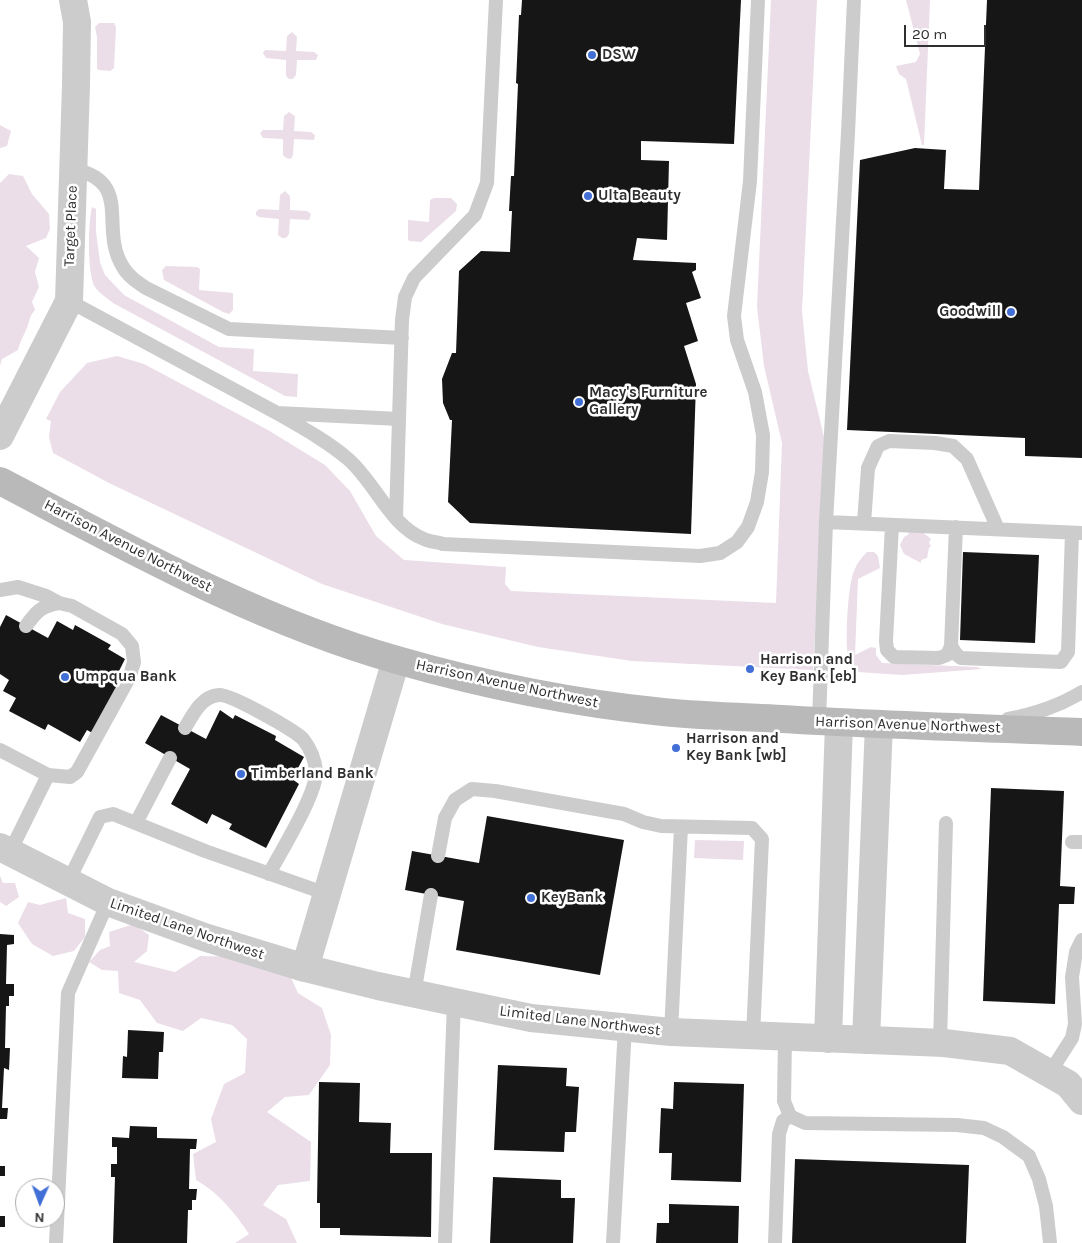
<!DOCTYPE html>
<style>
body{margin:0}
#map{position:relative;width:1082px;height:1243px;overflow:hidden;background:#fff;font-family:Karla,sans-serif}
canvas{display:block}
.north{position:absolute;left:15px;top:1178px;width:50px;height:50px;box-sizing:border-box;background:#fff;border:1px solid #acacac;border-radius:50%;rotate:182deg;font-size:14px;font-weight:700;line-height:20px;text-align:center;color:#2f2f2f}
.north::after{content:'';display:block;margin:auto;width:18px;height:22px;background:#416fd6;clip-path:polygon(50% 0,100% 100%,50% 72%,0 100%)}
.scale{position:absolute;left:904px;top:25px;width:82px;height:22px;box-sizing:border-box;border:2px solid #2f2f2f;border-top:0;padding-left:6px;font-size:15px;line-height:18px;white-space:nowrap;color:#2f2f2f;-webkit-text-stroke:4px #fff;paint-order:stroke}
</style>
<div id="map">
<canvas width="1082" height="1243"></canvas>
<div class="north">N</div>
<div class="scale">20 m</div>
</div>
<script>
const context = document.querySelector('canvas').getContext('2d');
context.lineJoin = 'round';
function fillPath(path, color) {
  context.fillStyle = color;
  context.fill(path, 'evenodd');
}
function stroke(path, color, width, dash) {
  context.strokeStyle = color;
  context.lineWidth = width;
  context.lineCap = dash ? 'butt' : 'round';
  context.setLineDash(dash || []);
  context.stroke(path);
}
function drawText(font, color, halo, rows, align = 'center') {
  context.font = font + ' Karla,sans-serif';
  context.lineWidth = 5;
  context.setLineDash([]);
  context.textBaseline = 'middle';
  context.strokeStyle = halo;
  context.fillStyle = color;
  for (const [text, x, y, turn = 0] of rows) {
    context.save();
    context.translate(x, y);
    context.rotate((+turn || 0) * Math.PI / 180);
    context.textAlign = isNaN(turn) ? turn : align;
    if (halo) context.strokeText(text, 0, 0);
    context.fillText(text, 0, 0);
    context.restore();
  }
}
const green = new Path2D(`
 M771 0H817L802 311 808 371 826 445 813 670 632 661 538 647 442 624 322 584 109 483 53 453 49 437 51 421 46 419 60 392 87 363 117 356 144 364 268 430 325 465 350 491 376 536 404 560 506 567 505 584 511 591 776 603 782 443 764 366 757 307Z
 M906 0H930L924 145H922L906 79 899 74 896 66 916 62 920 54Z
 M99 23H114L116 27 114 68 110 71 98 70 97 68V37L95 27Z
 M292 32 297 37 296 51 314 52 318 55 316 60H297L296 75 293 79H289L286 76V60L266 58 263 53 265 50 286 51 287 36Z
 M289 112 295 116 294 131 311 132 315 135 314 140 294 139 293 155 291 159 286 158 283 155V139L263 138 260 133 263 130H283L284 116Z
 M0 125 11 131 7 146 0 148Z
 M9 174 23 176 32 194 49 214 50 229 46 238 26 246 39 258 35 272 39 287 32 302 35 310C28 318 30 322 26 330 23 337 20 342 18 350L2 359 0 366V183Z
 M285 191 290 196V210L307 211 311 214 309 220 290 219 289 234 286 238H282L278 235 279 219 259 217 256 215V212L259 209 279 210 280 195Z
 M434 198H451L457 204 456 211 421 242 409 241 408 239V220L429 222 430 200Z
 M92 207 96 209V232L100 262 105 275 124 295 219 347 254 349 253 371 298 374 297 397 285 396 113 303C107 298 99 293 95 287 87 274 88 223 92 207Z
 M166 266 197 267 200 269 199 290 233 293V310L229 314 223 312 164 280 162 270Z
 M908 531H921L931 539 929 543 931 546 929 548 927 558 921 560V563L904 554 900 545 904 537 909 534Z
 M867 552H874L878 556 880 568 858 579 855 655 871 647 876 648V655L882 663 977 667 982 669 902 675 858 672C855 669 850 664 849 660 844 647 848 583 854 571 857 563 862 557 867 552Z
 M695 840 744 841 743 860 694 858Z
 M0 876 3 883H15L19 897 6 906 0 902Z
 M66 898 68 913 85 919V937L74 951 53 956 32 944 18 923 28 902 40 905Z
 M134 924 149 935 147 951 134 962 175 972 200 956 250 957 287 969 298 993 322 1008 331 1035 330 1065 309 1095 285 1097 267 1112 311 1142 310 1181 278 1185 263 1205 286 1219 297 1243H235L249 1234C234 1212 219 1193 196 1180L193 1154 216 1142 211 1119 224 1084 245 1073 247 1039 232 1025 201 1018 183 1031 157 1023 140 1000 119 993 118 971 102 970 89 962 100 950 110 946 109 932Z`);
const building = new Path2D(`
 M522 0H741L734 144 641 141V160L669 161 667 240 637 238 633 260 696 263V270L692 272 701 298 686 303 698 341 684 346 696 384 691 534 470 523 448 502 452 420H450L443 403 442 379 452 353H456L459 271 481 251 510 252 512 211H509L511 176H514L518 84 516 83 519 15H521Z
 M987 0H1082V458L1025 456V438L847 430 860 160 915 148 946 150 944 189 979 190Z
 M963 552 1039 555 1035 643 960 640Z
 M6 615 48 638 57 621 73 630 75 625 111 645 108 649 125 659 119 671 127 674 94 734 87 730 80 742 48 724 45 730 9 711 16 698 3 691 9 680 0 674V627Z
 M220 710 233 719 235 715 276 736 275 740 304 757 292 779 299 784 266 848 229 829 232 824 212 814 207 824 171 804 190 769 145 743 161 715 206 739Z
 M991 788 1064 791 1060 886 1075 887 1074 904H1059L1055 1004 983 1001Z
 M487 816 624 840 600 975 456 950 464 901 405 890 412 851 479 863Z
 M0 934 14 935V944L7 945 6 984H14V996H9V1006H6L5 1048H10L9 1070 4 1068 2 1108H8L7 1119H0Z
 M128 1030 164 1032 163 1052H159L158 1079 122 1078 123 1056 127 1057Z
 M498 1065 567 1068 566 1086 579 1087 576 1132H565L564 1152 494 1150Z
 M319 1082 360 1083 359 1122 391 1123 390 1153H432L431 1237 340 1235V1228H320V1203H317Z
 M674 1082 744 1084 741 1182 671 1180 672 1153H659L661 1108 673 1109Z
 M130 1126 157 1127V1138L197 1139 196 1149H190L189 1189H197L196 1200H192V1210H188L187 1243H113L115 1177H111V1164H117V1147H112V1137L129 1138Z
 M795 1159 969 1165 966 1243H792Z
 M0 1166H5V1176H0Z
 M493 1177 561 1180V1198H575L573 1243H490Z
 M669 1204 739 1206 738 1243H656L657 1223H669Z
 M0 1216H5V1227H0Z`);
const service = new Path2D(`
 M72 169C135 181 98 228 123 267 128 276 137 282 146 288L229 329 402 338
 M69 301 277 413 399 419 402 320 405 297 414 278 475 215 487 183 496 0
 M277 413C301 427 327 441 348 459 375 482 391 527 424 539 430 542 437 542 443 544L700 556 720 553 737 542 748 527 757 502 762 472 763 435 755 392 737 340 734 316 750 181 758 0
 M396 518 399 419
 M826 522 1082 533
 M864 523 868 468 878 446 889 441 935 443 953 446 967 459 998 529
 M892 525 886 641 887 650 894 657 939 658 947 655 951 646 956 527
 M0 590 18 587 46 596 59 603 72 606 122 634 132 646 134 662 130 676 77 772 70 777 48 775
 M26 626C36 612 41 606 59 603
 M951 646 956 654 961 658 1061 662 1068 652 1072 533
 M1008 719C1035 714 1059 706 1082 692
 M819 721 826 522 848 133 854 0
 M185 728C193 714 202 696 219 695 231 694 294 730 303 739 310 748 315 760 316 771 318 792 280 853 269 874
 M0 750 48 775 10 852
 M136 823 170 758
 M1072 842H1082
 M438 856 445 818 455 800 472 789 495 791 624 814 643 822 661 826 752 828 762 839 753 1036
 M68 882 100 817 113 814 205 851 327 894
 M414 994 431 895
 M671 1032 681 827
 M785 1037 784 1101 790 1116 805 1123 957 1125 984 1128 1003 1137 1029 1156 1039 1179 1046 1206 1050 1243
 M940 1043 946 823
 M1049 1074 1072 1038 1075 1024 1072 977 1076 952 1082 940
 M56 1243 68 993 108 902
 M445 1243 454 1002
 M613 1243 625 1027
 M775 1243 779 1134 783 1121 790 1116`);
const minor = new Path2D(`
 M0 436 69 301 76 85 77 22 73 0
 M0 847 108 902 204 937 305 968 378 986 531 1018 671 1032 944 1043 1010 1051 1068 1084 1082 1101
 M305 968 396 660
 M828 1039 839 723
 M866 1040 879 724`);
const secondary = new Path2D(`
 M0 481C128 548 256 620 397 660 484 685 573 703 663 712 703 716 743 717 782 719 882 725 982 728 1082 732`);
const markers = [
 [592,55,5,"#416fd6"],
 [588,196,5,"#416fd6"],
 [1011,312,5,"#416fd6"],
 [579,402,5,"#416fd6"],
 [750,669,5,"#416fd6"],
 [65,677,5,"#416fd6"],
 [676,748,5,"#416fd6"],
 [241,774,5,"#416fd6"],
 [531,898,5,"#416fd6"]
];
const poiNames = [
 ["DSW",602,55],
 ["Ulta Beauty",598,196],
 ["Goodwill",1001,312,"right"],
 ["Macy's Furniture",589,393],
 ["Gallery",589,410],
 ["Harrison and",760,660],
 ["Key Bank [eb]",760,677],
 ["Umpqua Bank",75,677],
 ["Harrison and",686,739],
 ["Key Bank [wb]",686,756],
 ["Timberland Bank",251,774],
 ["KeyBank",541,898]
];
const streetNames = [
 ["Target Place",71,226,-88],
 ["Harrison Avenue Northwest",128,546,27],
 ["Harrison Avenue Northwest",507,684,12],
 ["Harrison Avenue Northwest",908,725,2],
 ["Limited Lane Northwest",187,929,19],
 ["Limited Lane Northwest",580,1021,7]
];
fillPath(green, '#ebdee8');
fillPath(building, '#161616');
stroke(service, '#ccc', 14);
stroke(minor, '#ccc', 28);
stroke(secondary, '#b9b9b9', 28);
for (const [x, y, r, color] of markers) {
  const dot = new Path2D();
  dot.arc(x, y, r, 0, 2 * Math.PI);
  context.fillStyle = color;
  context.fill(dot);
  stroke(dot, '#fff', 2);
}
drawText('bold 15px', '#2f2f2f', '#fff', poiNames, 'left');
drawText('15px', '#2f2f2f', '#fff', streetNames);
</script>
